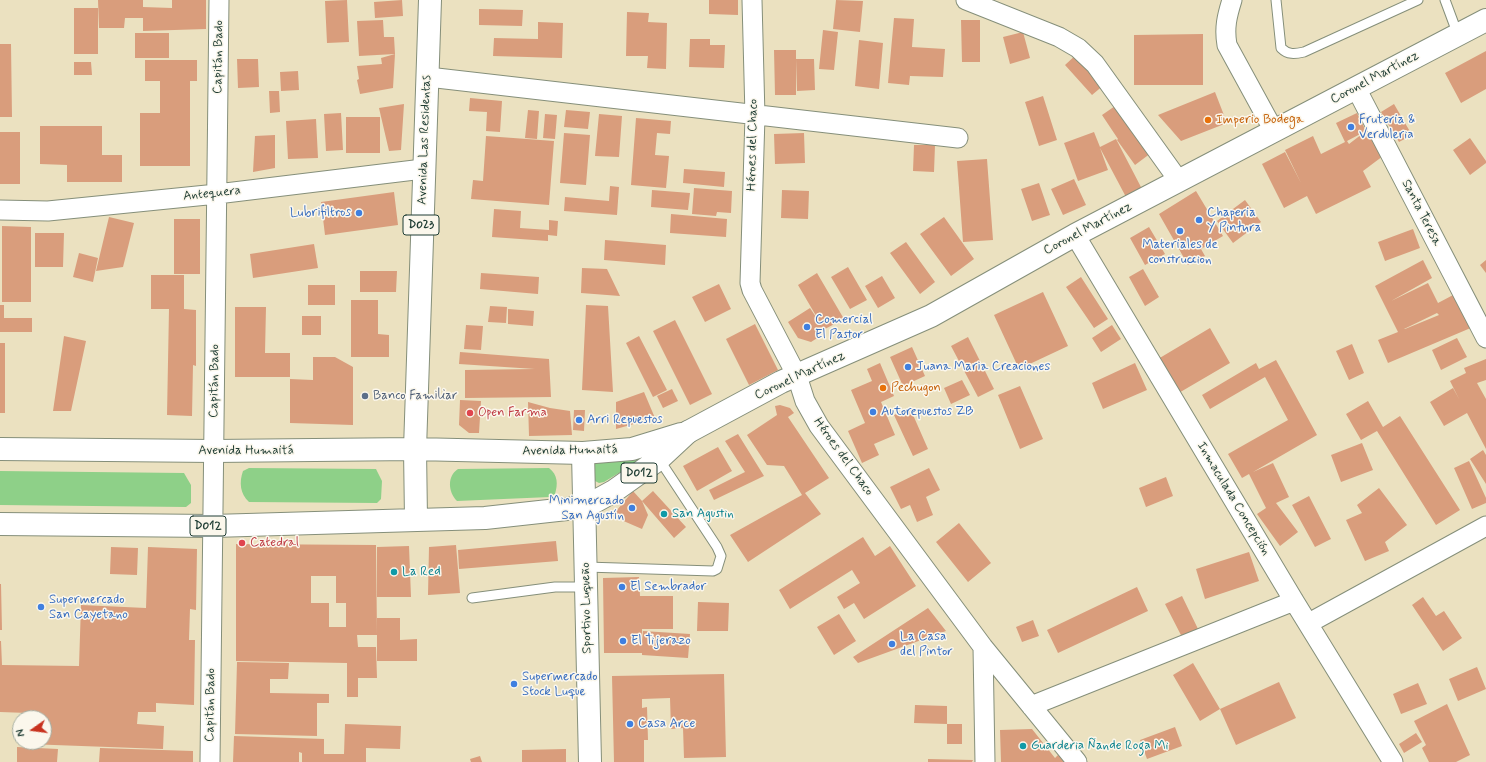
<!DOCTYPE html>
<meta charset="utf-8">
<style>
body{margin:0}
#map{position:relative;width:1486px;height:762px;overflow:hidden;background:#ebe1c0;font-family:Mynerve,sans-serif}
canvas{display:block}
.north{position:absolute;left:12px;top:710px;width:40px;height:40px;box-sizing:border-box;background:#fbf7ec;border:1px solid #a3ada2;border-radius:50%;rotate:256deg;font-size:11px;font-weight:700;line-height:16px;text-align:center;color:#1f3d34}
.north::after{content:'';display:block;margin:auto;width:14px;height:18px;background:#c8321e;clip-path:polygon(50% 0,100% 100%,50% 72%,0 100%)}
</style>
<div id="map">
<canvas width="1486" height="762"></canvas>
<div class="north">N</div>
</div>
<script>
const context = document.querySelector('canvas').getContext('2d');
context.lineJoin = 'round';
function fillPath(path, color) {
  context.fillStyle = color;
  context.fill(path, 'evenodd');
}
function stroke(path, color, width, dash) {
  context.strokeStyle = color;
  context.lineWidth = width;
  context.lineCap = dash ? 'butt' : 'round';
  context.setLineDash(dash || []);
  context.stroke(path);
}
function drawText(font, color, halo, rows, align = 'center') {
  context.font = font + ' Mynerve,sans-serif';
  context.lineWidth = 3;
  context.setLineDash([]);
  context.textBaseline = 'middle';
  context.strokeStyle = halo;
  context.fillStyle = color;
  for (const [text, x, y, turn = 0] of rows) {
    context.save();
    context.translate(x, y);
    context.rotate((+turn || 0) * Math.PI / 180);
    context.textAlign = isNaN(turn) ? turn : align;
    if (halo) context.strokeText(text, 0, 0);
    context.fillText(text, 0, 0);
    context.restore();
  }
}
const green = new Path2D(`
 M638 455 642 457 640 460 604 482 599 483 595 481 592 468 595 464Z
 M249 468 376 469 382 481 381 499 377 503 249 502C240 494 239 482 243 471Z
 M549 468C558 475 558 484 555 494L550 497 457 501C448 492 447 476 458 469Z
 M0 471 184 473 191 485V503L186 507 0 505Z`);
const building = new Path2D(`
 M98 0H143V7L172 8V0H206V29L143 31V18H125L124 28H99Z
 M347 0 349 42 327 43 325 1Z
 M402 0 403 16 375 18 374 2Z
 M709 0H738V15L709 14Z
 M836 0 863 1 860 32 833 29Z
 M74 8H98V54H74Z
 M479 9 523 10 522 26 479 25Z
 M627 12 649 13 648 22 667 23 666 69 647 68 648 56H626Z
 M894 18 914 19 912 47 945 49 943 77 910 76 909 85 888 83Z
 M383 20 384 37H394L395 54 359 56 357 21Z
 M961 20H980V62H962Z
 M538 22 563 23 562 58 493 56 494 38 538 39Z
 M823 30 838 32 834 70 819 69Z
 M1023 32 1030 58 1010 64 1003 37Z
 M135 33H169V58H135Z
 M1203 34V85H1134V35Z
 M690 39H710V45H725L724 68 689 67Z
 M859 40 883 43 879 89 855 86Z
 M0 44H11L12 117H0Z
 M774 50H796V95H775Z
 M1486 51V89L1461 103 1445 73Z
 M1078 53 1105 84 1092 95 1065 65Z
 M395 54 393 88 360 94 357 80 359 79 357 66 382 64 381 58Z
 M237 59H258L259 87 238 88Z
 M796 59H814L815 90 797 91Z
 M145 60H197V81H190V166H140V113H160V81H145Z
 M74 62H91L92 75H74Z
 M298 71 299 90 281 91 280 72Z
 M269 91H279L280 112 270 113Z
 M1215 92 1227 123 1181 141 1158 115Z
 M1043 96 1057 140 1039 146 1025 102Z
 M470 98 502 101 500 132 486 131 487 112 469 111Z
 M404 104 401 150 389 151 379 108Z
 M1118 104 1155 150 1135 165 1117 140 1118 139 1102 115Z
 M1394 104 1412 135 1399 142 1381 112Z
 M528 110 539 111 537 139 525 138Z
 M566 110 590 112 588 129 564 127Z
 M341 113 343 150 326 151 324 114Z
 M1357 113 1366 131 1347 141 1349 144 1366 131 1383 156 1363 171 1371 187 1316 214 1307 196 1284 208 1262 164 1285 152 1301 183 1285 150 1313 136 1321 154 1345 142 1336 123Z
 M545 114 557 115 555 139 543 138Z
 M599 114 622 116 619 157 595 156Z
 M346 117H380V153H346Z
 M636 118 671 121 670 134 657 133 655 155 669 156 666 188 631 185Z
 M316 119 318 158 288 159 286 121Z
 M40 126H102V155H122V182H67V165L40 164Z
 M0 132H20V184H0Z
 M1094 132 1100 147 1116 139 1142 189 1126 197 1100 148 1108 170 1078 181 1064 143Z
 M564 133 590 135 586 185 560 183Z
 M804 133 805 163 775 164 774 134Z
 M275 135V168L253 172 255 136Z
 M486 136 554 141 549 205 471 199 473 180 483 181Z
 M1470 138 1486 161V163L1470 175 1453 150Z
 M914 145H935L934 172 913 171Z
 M987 159 993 240 963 242 957 161Z
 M684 169 725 172 724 187 683 183Z
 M1074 179 1086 205 1063 215 1051 189Z
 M1039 183 1050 215 1032 221 1021 189Z
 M610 186 619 187 617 215 564 211 565 197 609 201Z
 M694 188 732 191 731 213 717 212 716 216 692 214Z
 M652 190 690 193 688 210 651 207Z
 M782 190 809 191 808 219 781 218Z
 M1196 191 1223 236 1201 249 1205 256 1188 265 1159 214Z
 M394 192 398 225 325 235 321 202Z
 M1245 200 1261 222 1233 243 1217 221Z
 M494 209 521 211 520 228 549 230V220L558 221 557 236 548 235V241L492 237Z
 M671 214 727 219 726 237 670 233Z
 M109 217 134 223 123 267 96 271Z
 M944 217 974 259 951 276 920 234Z
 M174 219H200V274H174Z
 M2 226 31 227V302H2Z
 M1149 227 1165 254 1145 265 1130 238Z
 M1413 229 1420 248 1385 261 1378 242Z
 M35 233H64L63 267H35Z
 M605 240 666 245 665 265 604 260Z
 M906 242 935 282 920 294 890 253Z
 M314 244 318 268 253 278 250 254Z
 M79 253 98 258 93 282 73 277Z
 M1423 260 1432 278 1391 301 1428 283 1438 303 1455 294 1473 327 1388 363 1378 340 1398 332 1375 286ZM1437 313 1439 315 1405 329H1404Z
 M1486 260V273L1480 265Z
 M848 267 867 300 850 309 831 277Z
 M582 268 607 269 620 296 581 293Z
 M1143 269 1159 297 1145 306 1129 277Z
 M360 271H397L396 292H360Z
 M481 273 539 277 538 294 480 289Z
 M817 273 844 319 823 330 825 333 811 342 798 338 788 322 810 308 822 326 798 285Z
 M151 275H184V309L196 310V366L193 365 192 416 167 415 169 309H151Z
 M882 276 895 298 878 308 865 286Z
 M1081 277 1108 319 1094 328 1066 287Z
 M719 284 731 309 705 322 692 297Z
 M308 285H335V305H308Z
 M1043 292 1068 346 1019 369 994 315Z
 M351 300H378V334L389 335V357H351Z
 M0 305H4V318H32V332H0Z
 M586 305 608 306 613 392 582 390Z
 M490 306 507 307 506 323 488 322Z
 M235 307H266L265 353H290V377H235Z
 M508 309 534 311 533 326 508 324Z
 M302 316H321V335H302Z
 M675 320 712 394 690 405 653 331Z
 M755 324 778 370 749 385 726 339Z
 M466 325 483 326 481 350 464 349Z
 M1112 325 1121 339 1101 352 1092 338Z
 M1210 328 1230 363 1177 394 1158 359Z
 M64 336 86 341 71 411H53Z
 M639 336 667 390 653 397 626 343Z
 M968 337 994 389 978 397 951 346Z
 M1457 338 1467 357 1441 370 1432 350Z
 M0 343H5V413H0Z
 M1352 344 1364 373 1349 380 1336 351Z
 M912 347 925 376 903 386 890 357Z
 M460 352 549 359 551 397 465 398V370L535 369 459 364Z
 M313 357H335L353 367V425L290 423V379L313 380Z
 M1486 359V380L1477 383 1486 399V449L1467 413 1444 426 1430 402 1453 388 1459 399 1450 381 1466 373 1464 368Z
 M1276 360 1317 435 1253 472 1273 463 1289 497 1276 503 1298 532 1280 546 1257 514 1266 508 1249 474 1242 478 1228 454 1288 420 1265 377 1210 409 1202 395 1256 363 1259 369Z
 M880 363 894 396 881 402 895 435 874 444 879 455 862 463 848 431 865 423 851 390 872 381 867 369Z
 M1135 363 1147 390 1103 409 1092 383Z
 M962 380 970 395 951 404 944 388Z
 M1020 386 1043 439 1020 449 998 395Z
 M672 389 678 401 663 408 657 396Z
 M644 392 655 418 616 429V402Z
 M460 400 481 401 479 433H469L459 425Z
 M1368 401 1383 427 1400 416 1460 510 1436 525 1377 431 1361 440 1346 414Z
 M528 402 550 408 570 411 572 435 529 436Z
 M780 405 790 408 794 413 788 417 829 478 805 493 821 514 748 562 730 535 802 495 784 466 767 465 747 435 777 415 775 406Z
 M910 408 928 449 913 456 894 415Z
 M574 410H585L584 431 573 430Z
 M738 434 764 476 714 500 709 490 745 472 725 441Z
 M1362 443 1373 470 1341 482 1331 455Z
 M718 447 732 471 697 491 683 466Z
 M1483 450 1486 455V484L1470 459Z
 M1469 461 1486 498V503L1472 509 1454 468Z
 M929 468 940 490 926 497 933 515 917 522 910 505 901 509 890 487Z
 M1166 477 1173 496 1146 507 1139 488Z
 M1379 488 1407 525 1385 542 1389 551 1365 561 1346 520 1362 513 1357 505Z
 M633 491 642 501 648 515 642 529 612 516Z
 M653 491 686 527 674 538 642 501Z
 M1309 496 1331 539 1315 547 1292 505Z
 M959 523 991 563 968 582 936 542Z
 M863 537 875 556 890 546 916 586 864 619 854 603 844 609 837 597 860 583 852 570 790 609 779 590Z
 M556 541 558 561 459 569 458 550Z
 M236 544 376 545 377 635H357L358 647H376L377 678H358V697H347V663L236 661ZM311 576H336V603H346V627H329V603H311Z
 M456 545 460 593 428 595 429 547Z
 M409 546 411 597H377V547Z
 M111 547 138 548 137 575 110 574Z
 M148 547 197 549 196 610 190 609 189 640H195L194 705 156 703V712H138L137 724 164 726 163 749 27 744V742H44V718H28V713L0 712V641H1L2 665 79 666 81 605 146 608Z
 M1249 552 1259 581 1205 599 1196 569Z
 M639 577 640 596H673V629H642V642L643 631 690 634 688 658 642 655V653H604L603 578Z
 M0 584H1L2 630H0Z
 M1137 587 1148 611 1058 653 1047 630Z
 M1182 596 1199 631 1183 639 1165 604Z
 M1423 597 1436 616 1444 611 1462 638 1443 651 1412 605Z
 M698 602 729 603 728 631H697Z
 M928 608 946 631 858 663 853 657Z
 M839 614 856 641 834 655 817 627Z
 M377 618H400V640L417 639V661H377Z
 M1033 620 1039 636 1022 642 1016 627Z
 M237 662 289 663 288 679H270V693L329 694V703H317V736L235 734Z
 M1193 663 1220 709 1200 721 1173 675Z
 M1477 667 1486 689 1458 701 1449 679Z
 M724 674 726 757 684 758 683 728 671 729 670 698 642 699V708L647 707 648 740H644V762H614L612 676Z
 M1279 682 1296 718 1236 745 1220 709Z
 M1418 683 1427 704 1401 714 1393 694Z
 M1447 704 1470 755 1456 762H1429L1422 748 1426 745 1414 721Z
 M915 705 947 706V724L914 723Z
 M345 724 401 726 400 749 366 748V762H302V753L299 752V762H233L234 736 324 739V754H344Z
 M947 724H962V744H947Z
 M1175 727 1182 746 1147 759 1140 740Z
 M1032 729 1055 758 1058 755 1064 762H1001L1000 730Z
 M1416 733 1422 742 1404 753 1399 744Z
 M17 747 58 749 57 762H17Z
 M100 748 193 751V762H99Z
 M566 749V762H522V750Z
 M480 756 482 762H471L470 759Z
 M928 759 973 760 972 762H928Z`);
const service = new Path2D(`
 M1276 0 1281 48C1288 55 1295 54 1304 52L1418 0
 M1445 0 1458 35
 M586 567 713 571 717 569 721 556 717 547 659 459
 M472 598 555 587H586`);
const minor = new Path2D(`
 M752 0 755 116 750 283 752 290 797 376 805 401 819 426 983 647 1077 762
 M966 0 1059 37 1078 48 1095 64 1179 181
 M1232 0C1227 16 1224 28 1227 45L1274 131
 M428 77 958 138
 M1356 88 1486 338
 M0 210 48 211 217 194 423 169
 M1075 235 1294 601 1393 762
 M1309 623 1486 526
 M983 647 985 762
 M1031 706 1294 601
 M210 762 219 0`);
const tertiary = new Path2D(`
 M583 453 590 762`);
const secondary = new Path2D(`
 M688 432 781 382 931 316 1075 235 1486 20`);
const primary = new Path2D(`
 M0 449 214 451 415 449 583 453 632 449 681 434
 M416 519 415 449 430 0
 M0 524 213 526 485 518 585 507 614 491 659 459 688 432`);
const markers = [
 [1208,120,4,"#e8710a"],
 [1351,127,4,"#3f7fe0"],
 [359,213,4,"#3f7fe0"],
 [1199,220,4,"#3f7fe0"],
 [1180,231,4,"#3f7fe0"],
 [807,327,4,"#3f7fe0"],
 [908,367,4,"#3f7fe0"],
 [883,388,4,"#e8710a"],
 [365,396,4,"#5c6f8a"],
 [873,412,4,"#3f7fe0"],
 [470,413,4,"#e0444e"],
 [579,420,4,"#3f7fe0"],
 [632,508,4,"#3f7fe0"],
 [664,514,4,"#0f9aa8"],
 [242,543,4,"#e0444e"],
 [394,572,4,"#0f9aa8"],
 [622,587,4,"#3f7fe0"],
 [41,607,4,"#3f7fe0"],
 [623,641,4,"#3f7fe0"],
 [892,644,4,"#3f7fe0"],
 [514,684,4,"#3f7fe0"],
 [630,724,4,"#3f7fe0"],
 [1023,746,4,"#0f9aa8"]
];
const shields = [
 [421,225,36],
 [639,473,36],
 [208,526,36]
];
const shieldNames = [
 ["D023",421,225],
 ["D012",639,473],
 ["D012",208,526]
];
const streetNames = [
 ["Capitán Bado",219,57,-89],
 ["Coronel Martínez",1375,78,-28],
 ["Avenida Las Residentas",425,140,-88],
 ["Héroes del Chaco",753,145,-89],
 ["Antequera",212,194,-6],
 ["Santa Teresa",1421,213,63],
 ["Coronel Martínez",1088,229,-28],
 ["Coronel Martínez",800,376,-25],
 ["Capitán Bado",215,381,-89],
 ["Avenida Humaitá",246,451],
 ["Avenida Humaitá",570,451,-1],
 ["Héroes del Chaco",843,457,54],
 ["Inmaculada Concepción",1233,499,59],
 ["Sportivo Luqueño",587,608,-91],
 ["Capitán Bado",211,705,-89]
];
const foodNames = [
 ["Imperio Bodega",1216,120],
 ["Pechugon",891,388]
];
const shopNames = [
 ["Fruteria &",1359,120],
 ["Verduleria",1359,135],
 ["Lubrifiltros",351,213,"right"],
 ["Chaperia",1207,213],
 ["Y Pintura",1207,228],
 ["Materiales de",1180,245,"center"],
 ["construccion",1180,260,"center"],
 ["Comercial",815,320],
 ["El Pastor",815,335],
 ["Juana Maria Creaciones",916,367],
 ["Autorepuestos ZB",881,412],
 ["Arri Repuestos",587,420],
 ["Minimercado",624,501,"right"],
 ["San Agustín",624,516,"right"],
 ["El Sembrador",630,587],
 ["Supermercado",49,600],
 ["San Cayetano",49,615],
 ["La Casa",900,637],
 ["del Pintor",900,652],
 ["El Tijerazo",631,641],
 ["Supermercado",522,677],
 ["Stock Luque",522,692],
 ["Casa Arce",638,724]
];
const serviceNames = [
 ["Banco Familiar",373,396]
];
const healthNames = [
 ["Open Farma",478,413],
 ["Catedral",250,543]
];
const cultureNames = [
 ["San Agustin",672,514],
 ["La Red",402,572],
 ["Guarderia Ñande Roga Mi",1031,746]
];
fillPath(green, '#8ed088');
fillPath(building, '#d99d7c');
stroke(service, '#858f7a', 11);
stroke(minor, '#858f7a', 21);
stroke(tertiary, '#858f7a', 24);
stroke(secondary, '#858f7a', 24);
stroke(primary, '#858f7a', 24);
stroke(service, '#fff', 9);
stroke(minor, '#fff', 19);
stroke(tertiary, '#fff', 22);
stroke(secondary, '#fff', 22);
stroke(primary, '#fff', 22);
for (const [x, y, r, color] of markers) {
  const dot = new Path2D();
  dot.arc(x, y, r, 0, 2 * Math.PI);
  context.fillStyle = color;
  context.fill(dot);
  stroke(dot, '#fbf7ec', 1.5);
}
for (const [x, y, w] of shields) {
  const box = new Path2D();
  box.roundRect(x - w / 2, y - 10, w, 20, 3);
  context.fillStyle = '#fbf7ec';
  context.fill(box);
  stroke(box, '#1f3d34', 1);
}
drawText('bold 12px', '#1f3d34', null, shieldNames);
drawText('13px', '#1f3d34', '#fbf7ec', streetNames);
drawText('13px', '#c56008', '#fbf7ec', foodNames, 'left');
drawText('13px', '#366cbe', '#fbf7ec', shopNames, 'left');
drawText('13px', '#4e5e75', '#fbf7ec', serviceNames, 'left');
drawText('13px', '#be3a42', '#fbf7ec', healthNames, 'left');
drawText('13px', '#0d838f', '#fbf7ec', cultureNames, 'left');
</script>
